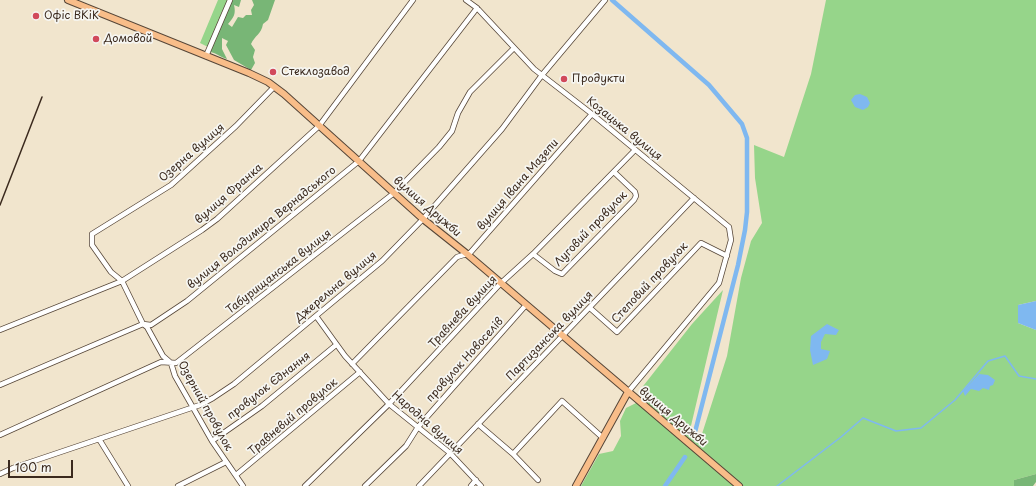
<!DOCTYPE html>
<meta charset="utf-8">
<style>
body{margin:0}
#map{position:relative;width:1036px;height:486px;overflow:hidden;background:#f1e5cd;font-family:"Playpen Sans",sans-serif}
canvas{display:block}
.scale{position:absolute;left:8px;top:460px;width:65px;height:18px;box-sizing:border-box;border:2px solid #3b2a1e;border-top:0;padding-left:5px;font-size:12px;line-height:14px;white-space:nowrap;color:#3b2a1e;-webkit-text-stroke:3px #f6f6f2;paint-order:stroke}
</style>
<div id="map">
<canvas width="1036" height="486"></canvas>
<div class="scale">100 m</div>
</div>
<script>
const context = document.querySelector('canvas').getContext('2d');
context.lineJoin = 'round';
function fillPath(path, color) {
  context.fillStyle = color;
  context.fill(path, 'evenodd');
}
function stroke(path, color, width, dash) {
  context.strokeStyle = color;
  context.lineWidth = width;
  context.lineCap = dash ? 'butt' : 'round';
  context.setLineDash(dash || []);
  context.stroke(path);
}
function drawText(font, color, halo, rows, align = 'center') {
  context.font = font + ' "Playpen Sans",sans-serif';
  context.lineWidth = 3.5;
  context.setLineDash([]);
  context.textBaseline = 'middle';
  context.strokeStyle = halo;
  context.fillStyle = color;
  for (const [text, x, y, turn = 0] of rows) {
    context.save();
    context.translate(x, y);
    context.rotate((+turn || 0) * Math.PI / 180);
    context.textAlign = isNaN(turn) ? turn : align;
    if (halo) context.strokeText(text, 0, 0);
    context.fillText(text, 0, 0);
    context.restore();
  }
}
const green = new Path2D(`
 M218 0H228L208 47 200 43Z
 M826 0H1036V301L1018 305V323L1036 330V474L1014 480V486H581L599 454 613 451 621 436 620 421 626 408 636 403 643 397 640 390 692 324 723 290 690 430 701 437 727 356 741 278 751 241 762 223 755 178 754 145 784 157 811 74Z`);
const forest = new Path2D(`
 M231 0H241L239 7 234 5C236 14 234 17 228 24L232 27 238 17 243 18 246 15H252L251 10 254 5 252 0H275L268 20 263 24C261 35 255 35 251 44L255 50 253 57 255 63 251 70 234 60 226 45 228 41 222 38V49L227 59C220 57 217 53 210 52Z
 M1036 474V482L1033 486H1014V480Z`);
const water = new Path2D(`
 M860 94 867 97 870 103 868 107 863 110 855 107 851 100 855 95Z
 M1036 301V330L1018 323V305Z
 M827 324 839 330 836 335 825 334 821 342V349L830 351 827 359 813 365 810 350 811 336Z
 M979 374 988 375 995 380 993 385 990 386 989 390 983 388 979 391 971 389 965 396 963 391Z`);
const stream = new Path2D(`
 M777 486 841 437 863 418 896 431 921 428 955 400 988 361 1005 356 1019 376 1036 379`);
const canal = new Path2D(`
 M612 0 709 85 742 124 747 138V212L745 230 738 265 695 432
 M665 486 685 457`);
const minor = new Path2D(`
 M466 0 477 8 534 69 592 114 729 227 731 240 719 283 628 392
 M206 56 230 0
 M533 254 555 271 562 274 634 200 636 196 635 192 614 172
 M590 308 617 332 701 243 727 256
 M316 316 345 356 389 404 450 453 481 486
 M0 330 122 281 202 230 217 219 319 126 413 0
 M352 364 457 257 470 253 592 114
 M0 385 143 324 151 325 187 301 359 161 477 8
 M478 424 513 454 562 401 603 438
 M0 435 161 362 176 363 394 193 439 147 452 131 458 113 470 92 514 48
 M99 439 128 486
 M212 441 262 406 336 345
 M513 454 538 480
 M0 474 13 468 200 405 213 398 234 384 382 261 423 219 502 129 542 75 605 0
 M236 475 360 372
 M178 486 226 462
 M243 486 212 441 175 376 171 363 163 356 147 327 143 324 122 281 111 272 92 245V234L171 185 236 126 274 87
 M305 486 389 404 500 284 533 254 635 150
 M365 486 406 446 418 427 526 305
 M419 486 694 198
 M471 486 476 480`);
const major = new Path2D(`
 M68 0 249 73 268 82 284 94 423 219 467 254 739 486
 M576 486 628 392`);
const rail = new Path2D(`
 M0 205 42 97`);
const markers = [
 [36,16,4,"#d1495b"],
 [96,39,4,"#d1495b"],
 [273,72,4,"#d1495b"],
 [564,79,4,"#d1495b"]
];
const poiNames = [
 ["Офіс ВКіК",44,16],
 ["Домовой",104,39],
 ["Стеклозавод",281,72],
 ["Продукти",572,79]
];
const streetNames = [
 ["Козацька вулиця",624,129,39],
 ["Озерна вулиця",192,153,-41],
 ["вулиця Івана Мазепи",518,185,-49],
 ["вулиця Франка",229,194,-41],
 ["вулиця Дружби",427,207,41],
 ["вулиця Володимира Вернадського",262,228,-39],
 ["Луговий провулок",591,229,-46],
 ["Табурищанська вулиця",279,272,-38],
 ["Степовий провулок",650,283,-47],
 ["Джерельна вулиця",336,287,-40],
 ["Травнева вулиця",463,312,-47],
 ["Партизанська вулиця",550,336,-46],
 ["провулок Новоселів",465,360,-48],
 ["провулок Єднання",269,386,-38],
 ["Озерний провулок",205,406,61],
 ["Травневий провулок",293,417,-40],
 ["вулиця Дружби",673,417,40],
 ["Народна вулиця",427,423,41]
];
fillPath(green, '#96d58a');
fillPath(forest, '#78b676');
fillPath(water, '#7fb8f0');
stroke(stream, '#7fb8f0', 1.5);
stroke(canal, '#7fb8f0', 4.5);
stroke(minor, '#564638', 6);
stroke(major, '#564638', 8);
stroke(minor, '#fff', 4.5);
stroke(major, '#f8bd89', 6);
stroke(rail, '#3b2a1e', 1.5);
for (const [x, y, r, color] of markers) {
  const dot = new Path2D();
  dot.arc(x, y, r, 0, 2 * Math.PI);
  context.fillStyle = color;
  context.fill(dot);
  stroke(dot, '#f6f6f2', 1.5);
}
drawText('11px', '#3b2a1e', '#f6f6f2', poiNames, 'left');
drawText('11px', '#3b2a1e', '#f6f6f2', streetNames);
</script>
